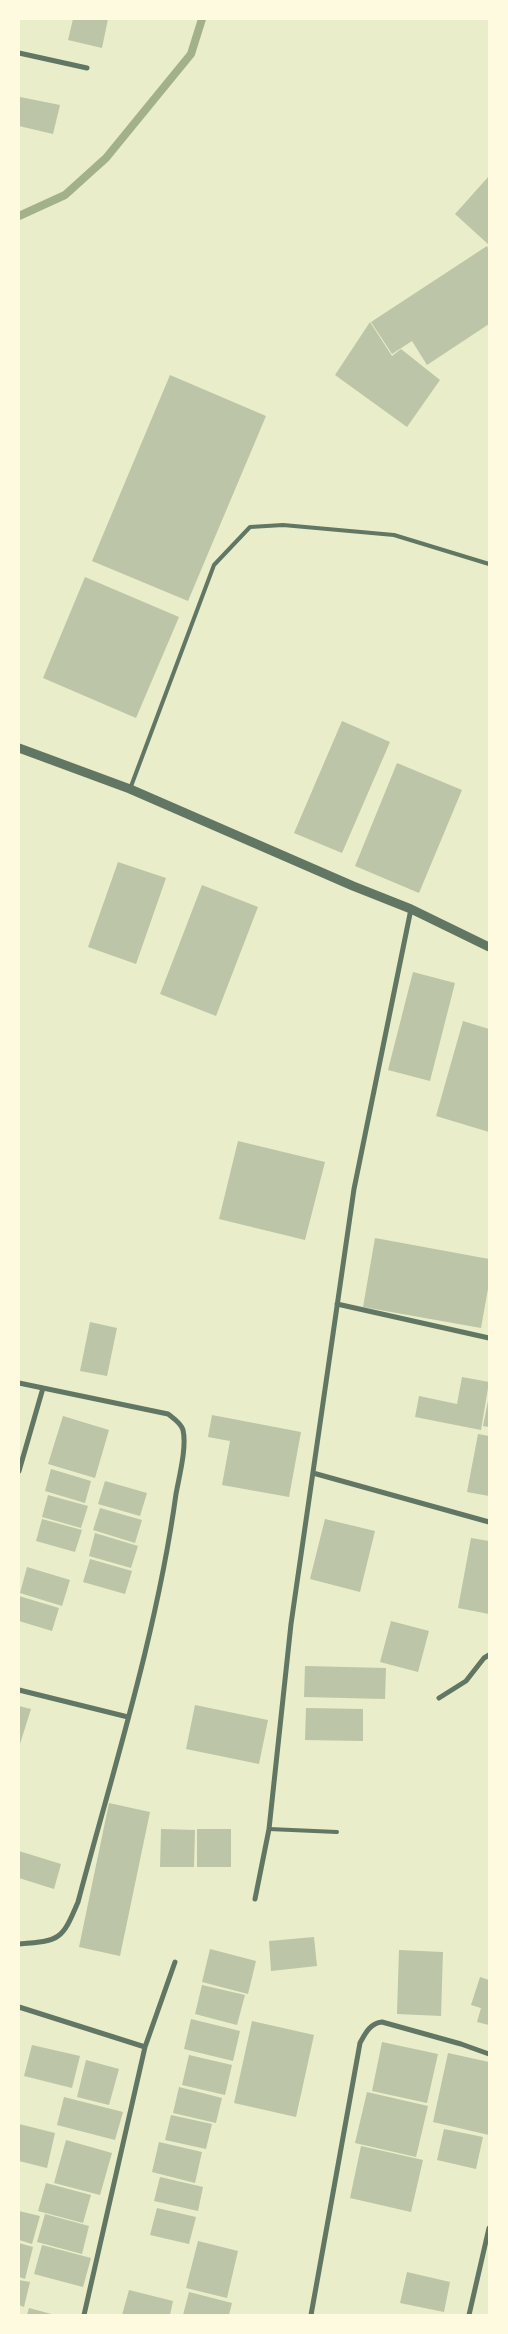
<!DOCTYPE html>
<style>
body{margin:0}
#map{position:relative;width:508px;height:2334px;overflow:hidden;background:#e9edc9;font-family:"Roboto Condensed",sans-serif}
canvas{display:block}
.frame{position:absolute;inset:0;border:20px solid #fefae0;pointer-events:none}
</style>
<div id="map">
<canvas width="508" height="2334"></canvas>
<div class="frame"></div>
</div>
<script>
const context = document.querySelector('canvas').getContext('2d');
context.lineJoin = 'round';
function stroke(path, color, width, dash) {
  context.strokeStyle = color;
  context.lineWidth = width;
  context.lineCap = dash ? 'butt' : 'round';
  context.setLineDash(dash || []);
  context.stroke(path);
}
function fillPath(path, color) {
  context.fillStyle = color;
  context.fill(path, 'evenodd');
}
const stream = new Path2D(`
 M19 216 65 195 106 158 191 54 202 19`);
const building = new Path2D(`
 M73 19H108L102 48 68 40Z
 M20 97 60 105 53 134 19 126Z
 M489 176V245L455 214Z
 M487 246 489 250V324L427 365 412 341 392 354 371 322Z
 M370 322 392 356 401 349 440 380 407 427 335 375Z
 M170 375 266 416 188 601 92 561Z
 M85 577 179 617 136 718 43 678Z
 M342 721 390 742 342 853 294 833Z
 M397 763 462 790 419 893 355 866Z
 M118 862 166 878 136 964 88 947Z
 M202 885 258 907 216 1016 160 994Z
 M413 972 455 983 430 1081 388 1070Z
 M463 1021 489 1029V1132L436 1116Z
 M238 1141 325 1162 305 1240 219 1219Z
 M375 1238 489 1259V1283L481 1328 363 1307Z
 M90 1322 117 1328 107 1376 80 1371Z
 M462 1377 489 1382 481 1430 415 1417 419 1396 457 1404Z
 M488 1401H489V1427L483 1426Z
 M212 1415 301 1432 289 1497 222 1485 230 1441 208 1437Z
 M63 1416 109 1430 95 1478 48 1464Z
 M478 1434 489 1436V1496L467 1492Z
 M51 1469 91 1481 85 1503 45 1491Z
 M105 1481 147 1493 140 1516 98 1504Z
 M48 1495 88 1506 81 1528 42 1517Z
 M100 1508 142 1520 135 1543 93 1530Z
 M42 1519 82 1530 75 1552 36 1541Z
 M325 1519 375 1531 360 1592 310 1579Z
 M95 1533 138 1546 131 1568 89 1556Z
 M471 1538 489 1541V1614L458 1608Z
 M90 1559 132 1571 125 1594 83 1582Z
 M27 1567 70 1580 62 1606 20 1593Z
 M19 1596 59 1608 52 1631 19 1621Z
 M391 1621 429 1631 418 1672 380 1662Z
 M305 1666 386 1668 385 1699 304 1697Z
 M195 1705 268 1720 259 1764 186 1749Z
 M19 1706 31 1709 19 1747Z
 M306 1708 363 1709V1741L305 1740Z
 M109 1803 150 1812 120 1956 79 1947Z
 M161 1829 195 1830 194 1867H160Z
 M197 1829H231V1867H197Z
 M19 1851 61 1864 54 1889 19 1878Z
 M314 1937 317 1966 271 1971 269 1941Z
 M210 1949 256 1961 248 1994 202 1982Z
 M399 1950 443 1952 441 2016 397 2014Z
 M480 1977 489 1980V2025L477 2022 481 2008 471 2005Z
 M202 1985 245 1995 237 2025 195 2014Z
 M191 2019 240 2031 233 2061 184 2049Z
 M252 2021 314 2035 296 2117 234 2103Z
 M382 2042 438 2054 427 2103 372 2091Z
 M32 2045 80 2056 72 2088 24 2076Z
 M448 2053 489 2062V2135L433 2122Z
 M189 2055 232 2065 225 2095 182 2085Z
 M86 2060 119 2069 109 2105 77 2097Z
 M179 2087 222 2098 216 2123 173 2113Z
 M367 2092 428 2106 416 2157 355 2143Z
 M64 2097 123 2112 115 2140 57 2125Z
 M171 2115 212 2124 206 2149 165 2140Z
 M19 2124 55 2133 47 2168 19 2161Z
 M444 2129 483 2137 476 2169 437 2160Z
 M66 2140 112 2153 100 2195 54 2183Z
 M159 2142 202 2152 195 2183 152 2172Z
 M361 2146 423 2160 411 2212 350 2198Z
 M160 2177 203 2187 198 2211 154 2201Z
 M46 2183 91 2195 83 2223 38 2211Z
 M157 2208 196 2217 189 2244 150 2235Z
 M19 2211 40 2216 32 2244 19 2240Z
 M45 2214 89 2226 82 2254 37 2242Z
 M198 2241 238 2251 227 2298 186 2288Z
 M19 2243 33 2247 25 2279 19 2277Z
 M42 2245 91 2258 83 2287 34 2274Z
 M407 2272 450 2282 444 2312 400 2303Z
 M19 2280 30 2282 24 2307 19 2305Z
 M129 2290 173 2301 170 2315H122Z
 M189 2292 232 2303 229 2315H183Z
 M29 2308 55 2315H27Z`);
const service = new Path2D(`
 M130 789 214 565 250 527 283 525 394 535 489 564
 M269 1829 337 1832`);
const minor = new Path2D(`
 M19 53 87 68
 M337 1304 489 1338
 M19 1383 168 1414C173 1418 181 1423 183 1430 187 1447 179 1477 176 1494 157 1632 114 1767 78 1902 62 1940 60 1941 19 1944
 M19 1471 43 1388
 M313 1473 489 1522
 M19 1690 128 1717
 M439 1698 466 1681 484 1658 489 1655
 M255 1899 269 1829 291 1624 354 1189 411 909
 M19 2007 145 2047
 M84 2315 145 2047 175 1962
 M311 2315 360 2043C365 2034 370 2023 382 2022L461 2044 489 2054
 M469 2315 489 2228`);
const tertiary = new Path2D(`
 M19 748 130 789 353 886 411 909 489 947`);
stroke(stream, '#a3b18a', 8);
fillPath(building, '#bcc5a7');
stroke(service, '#617663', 4);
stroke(minor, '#617663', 5);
stroke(tertiary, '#617663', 9);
</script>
